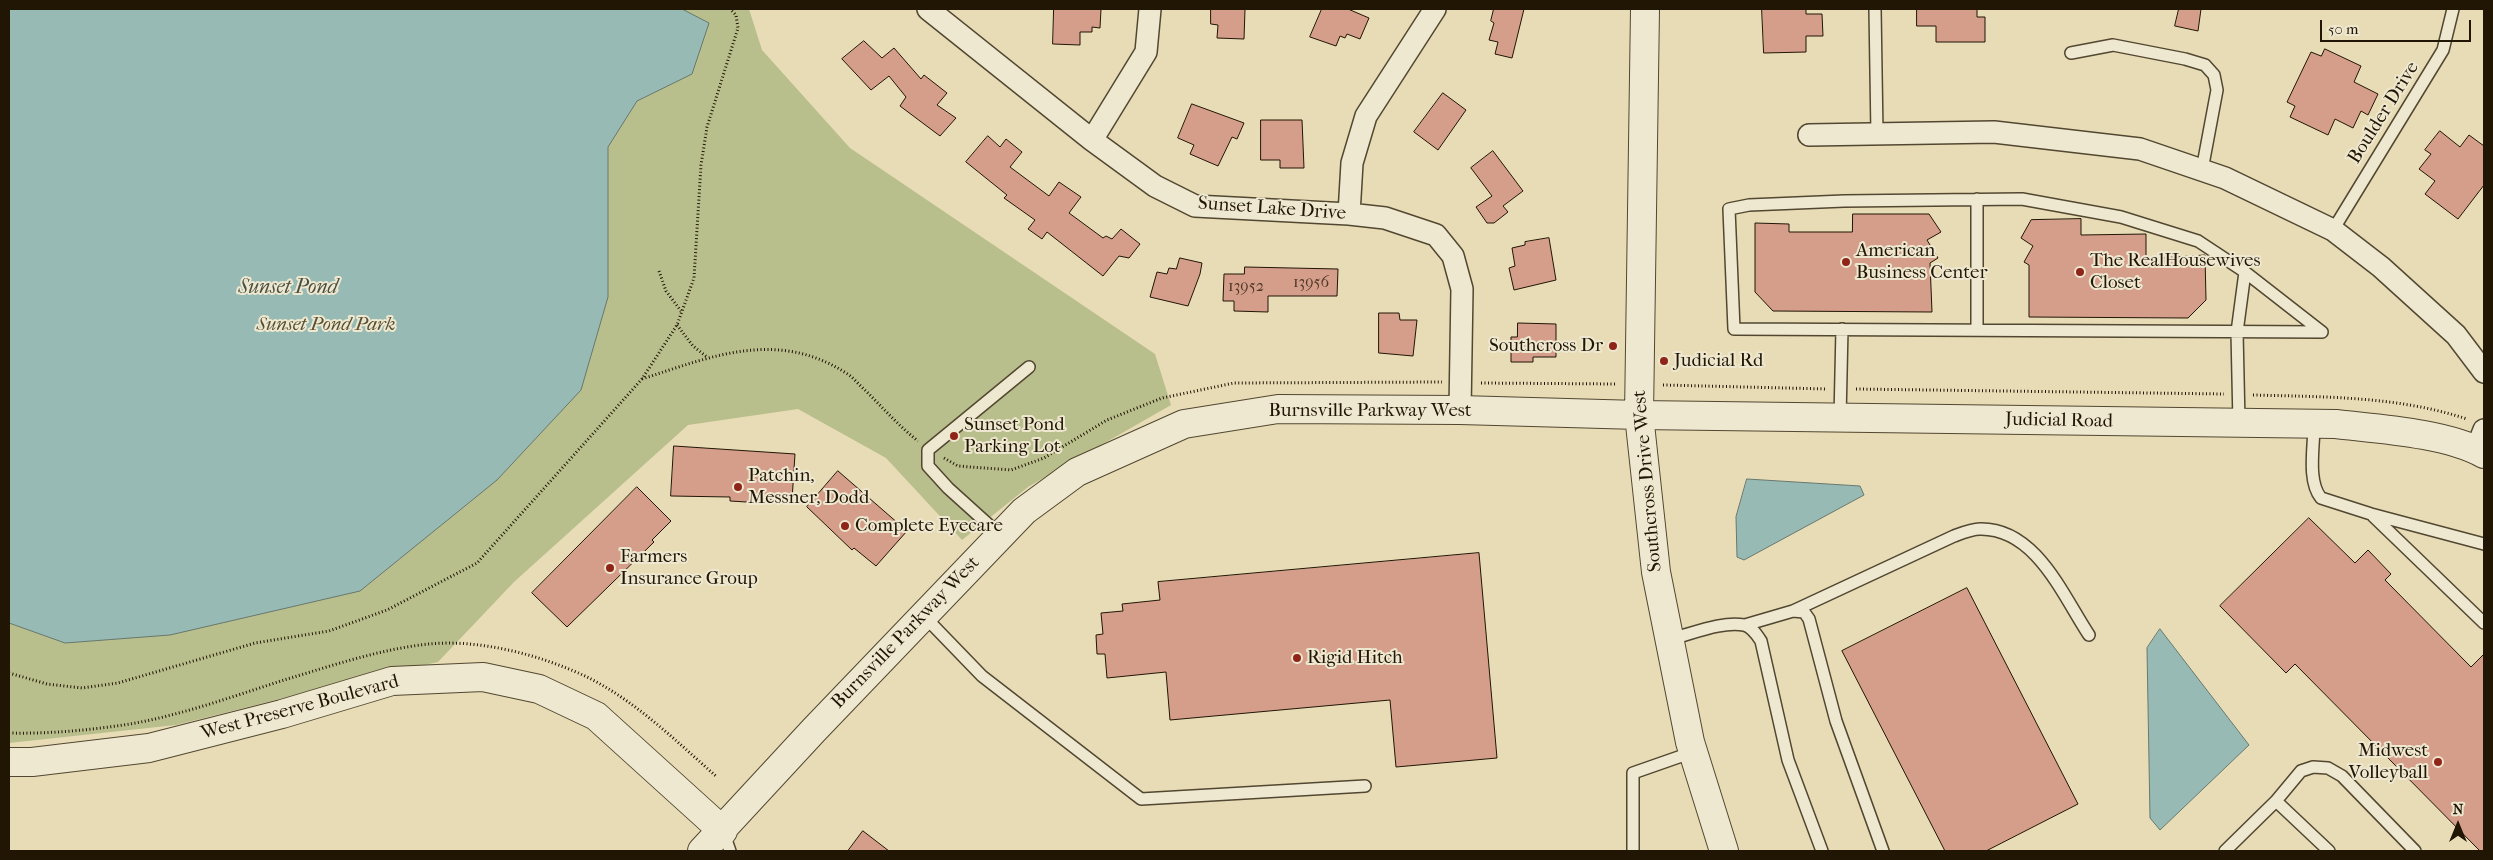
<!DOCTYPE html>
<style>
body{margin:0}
#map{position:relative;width:2493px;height:860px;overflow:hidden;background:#e7dcb6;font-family:"IM FELL French Canon",serif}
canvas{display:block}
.frame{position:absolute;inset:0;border:10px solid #211504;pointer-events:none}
.north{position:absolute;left:2433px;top:800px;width:50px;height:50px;-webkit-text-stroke:4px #efe8d0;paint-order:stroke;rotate:0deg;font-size:14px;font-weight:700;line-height:20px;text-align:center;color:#211504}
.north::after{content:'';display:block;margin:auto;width:18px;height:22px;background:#211504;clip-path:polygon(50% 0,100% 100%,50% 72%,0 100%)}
.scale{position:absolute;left:2320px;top:20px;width:151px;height:22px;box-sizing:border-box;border:2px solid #211504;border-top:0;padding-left:6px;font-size:15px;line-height:18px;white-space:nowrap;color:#211504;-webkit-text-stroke:4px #efe8d0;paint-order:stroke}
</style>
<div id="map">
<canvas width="2493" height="860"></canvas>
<div class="frame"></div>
<div class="north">N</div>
<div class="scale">50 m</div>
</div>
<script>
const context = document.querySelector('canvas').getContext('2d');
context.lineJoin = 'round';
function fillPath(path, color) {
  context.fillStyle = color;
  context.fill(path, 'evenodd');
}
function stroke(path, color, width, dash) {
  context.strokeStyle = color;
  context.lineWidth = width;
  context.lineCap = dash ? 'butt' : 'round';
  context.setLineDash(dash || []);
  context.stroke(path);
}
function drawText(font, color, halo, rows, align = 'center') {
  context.font = font + ' "IM FELL French Canon",serif';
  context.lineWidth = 4;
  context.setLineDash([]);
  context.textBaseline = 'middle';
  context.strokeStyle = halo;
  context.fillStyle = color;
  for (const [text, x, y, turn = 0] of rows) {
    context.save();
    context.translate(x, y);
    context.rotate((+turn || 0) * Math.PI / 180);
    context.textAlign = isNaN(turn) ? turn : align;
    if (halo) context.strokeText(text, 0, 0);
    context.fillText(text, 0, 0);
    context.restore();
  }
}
const green = new Path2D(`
 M9 9H749L762 50 850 148 1155 354 1171 405 1028 487 962 540 886 458 798 409 688 425 514 582 438 662 344 683 176 725 9 743Z`);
const water = new Path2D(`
 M9 9H682L709 23 692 74 637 101 608 147V297L581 390 497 480 360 591 170 635 65 643 9 623Z
 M1747 479 1860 486 1864 495 1744 560 1737 557 1736 517Z
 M2160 629 2249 745 2160 830 2150 818 2147 648Z`);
const building = new Path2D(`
 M1054 9H1101L1100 28 1092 27V32H1080V45L1053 44Z
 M1211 9H1245L1244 39 1217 38 1218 25 1211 24Z
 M1322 9H1348L1369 18 1360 39 1347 34 1345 38 1340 36 1336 46 1310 37Z
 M1494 9H1524L1512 58 1495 54 1498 42 1489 40 1494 23 1491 21Z
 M1762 9H1806V14H1822L1823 36H1806V52L1764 53Z
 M1917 9H1977V17H1985V42H1936V26H1917Z
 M2179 9H2201L2198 31 2175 26Z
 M864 41 882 58 894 48 921 79 924 75 947 93 937 105 956 118 940 136 900 106 906 97 889 76 871 90 842 59Z
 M2325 49 2361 66 2354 82 2378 94 2368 115 2361 111 2353 128 2335 119 2328 135 2290 117 2295 106 2287 102 2311 52 2321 56Z
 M1443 93 1466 110 1438 150 1414 132Z
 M1192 104 1244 123 1237 139 1232 137 1218 166 1190 154 1194 145 1178 138Z
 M1261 120H1302L1304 168H1280V160H1261Z
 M2440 131 2460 147 2469 135 2484 146V185L2458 219 2425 194 2435 181 2419 169 2431 154 2425 150Z
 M988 136 1000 147 1006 139 1022 152 1010 167 1049 196 1059 182 1081 197 1069 213 1103 238 1106 236 1112 239 1121 229 1140 244 1129 258 1119 256 1103 276 1047 232 1042 239 1028 229 1035 220 1004 198 1007 195 966 162Z
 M1493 151 1523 191 1503 206 1508 212 1494 223H1487L1476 207 1492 196 1471 168Z
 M1853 214H1929L1941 232 1927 240 1938 258 1930 263 1932 312 1773 311 1755 292V223L1789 224V232H1852Z
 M2081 219V235L2146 234V259L2205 255 2206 300 2188 318 2029 317V265L2024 262 2033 246 2021 238 2031 220Z
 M1549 238 1556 280 1514 290 1509 268 1515 266 1512 248 1525 245V242Z
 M1180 258 1202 263 1200 274 1188 306 1150 297 1157 272 1167 274 1169 268 1176 269Z
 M1245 267 1338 269 1337 296H1268V312L1234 311V301H1223L1224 274H1244Z
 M1379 313H1399L1400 320H1417L1413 356 1379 353Z
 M1518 323 1556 324V357H1533V362H1511V337H1517Z
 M674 446 795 454 792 500 764 499 763 503 730 501V497L671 496Z
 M838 471 907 531 876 566 854 548 852 550 807 507Z
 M637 487 671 521 652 540 654 542 567 627 532 593Z
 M2309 518 2355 563 2368 550 2391 574 2385 580 2471 667 2484 654V851H2480L2295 664 2286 673 2220 606Z
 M1479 553 1497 758 1396 767 1390 700 1170 720 1166 672 1107 678 1105 654H1097L1096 635 1103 634 1101 613 1123 611 1122 604 1160 600 1158 582Z
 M1967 588 2078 804 1986 851H1945L1842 651Z
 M863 831 889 851H848Z`);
const path = new Path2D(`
 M659 271 666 291 681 311
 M677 325 693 346 707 357
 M642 379C713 356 777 329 846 373 853 377 859 385 866 391 883 408 899 426 918 441
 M1481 383 1617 384
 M1663 385 1827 389
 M1856 389 2224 394
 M2253 395C2326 397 2397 396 2467 419
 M944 458 958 466 1011 470 1044 458 1107 420 1162 398 1234 383 1442 382
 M9 673 47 684 82 688 118 683 255 643 329 631 387 610 477 563 642 379 677 325 694 278 701 165 707 127 738 28 736 15 730 9
 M9 733C49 734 91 730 130 724 182 715 234 696 284 680 331 666 380 649 429 644 480 639 541 655 587 677 636 701 677 742 717 777`);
const service = new Path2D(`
 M1875 9 1877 134
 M2071 53 2113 45 2185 59 2205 65 2214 75 2217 90 2202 170
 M1977 199V330
 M2333 230 2443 50 2453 9
 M2245 272 2198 241 2121 217 2022 199 1844 201 1749 205 1729 209 1734 329 2322 332
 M1840 418 1842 329
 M2239 423 2237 332 2245 272 2322 332
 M2314 425C2314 447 2307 481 2321 498L2371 514 2484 544
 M2373 516 2484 623
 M1000 535 948 488 928 466V450L1029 367
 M1793 611 1954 536C1962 533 1972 529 1980 529 2036 528 2063 596 2089 635
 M923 615 982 676 1141 799 1365 786
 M1745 625 1793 611 1804 612 1809 619 1836 721 1883 851
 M1670 639C1692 634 1721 621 1744 625 1752 627 1757 635 1761 641L1788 760 1822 851
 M2276 801 2329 851
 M723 831 730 851
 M1633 851V773L1693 752
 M2225 851 2276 801 2301 771 2313 767 2328 768 2342 776 2415 851`);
const minor = new Path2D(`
 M928 9 1092 140 1155 186 1195 206 1349 214 1385 218 1436 235 1453 256 1462 289 1460 410
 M1809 135 1994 132 2140 149 2225 178 2333 230 2381 267 2456 335 2484 372
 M1092 140 1146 52 1150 9
 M1349 214 1352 163 1366 116 1435 9
 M2476 450 2484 430`);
const tertiary = new Path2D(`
 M1645 9 1639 415 1656 572 1690 742 1724 851
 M9 762H32L149 748 282 714 392 681 483 677 539 689 596 716 723 831
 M702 851 814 730 1024 511 1077 472 1184 424 1278 409 1460 410 1639 415 2336 424C2379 429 2446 433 2484 454`);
const markers = [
 [1846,262,5,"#8f2418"],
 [2080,272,5,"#8f2418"],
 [1613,346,5,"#8f2418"],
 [1664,361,5,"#8f2418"],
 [954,436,5,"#8f2418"],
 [738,487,5,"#8f2418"],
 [845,526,5,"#8f2418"],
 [610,568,5,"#8f2418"],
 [1297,658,5,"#8f2418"],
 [2438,762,5,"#8f2418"]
];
const numberNames = [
 ["13956",1311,283],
 ["13952",1246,287]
];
const streetNames = [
 ["Boulder Drive",2384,113,-58],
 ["Sunset Lake Drive",1272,209,4],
 ["Burnsville Parkway West",1370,411],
 ["Judicial Road",2059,421,1],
 ["Southcross Drive West",1648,481,-95],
 ["Burnsville Parkway West",906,633,-46],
 ["West Preserve Boulevard",300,708,-15]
];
const poiNames = [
 ["American",1856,251],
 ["Business Center",1856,273],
 ["The RealHousewives",2090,261],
 ["Closet",2090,283],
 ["Southcross Dr",1603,346,"right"],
 ["Judicial Rd",1674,361],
 ["Sunset Pond",964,425],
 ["Parking Lot",964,447],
 ["Patchin,",748,476],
 ["Messner, Dodd",748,498],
 ["Complete Eyecare",855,526],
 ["Farmers",620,557],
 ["Insurance Group",620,579],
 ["Rigid Hitch",1307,658],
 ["Midwest",2428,751,"right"],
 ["Volleyball",2428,773,"right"]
];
const parkNames = [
 ["Sunset Pond Park",326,325]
];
const waterNames = [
 ["Sunset Pond",288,288]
];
fillPath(green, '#b9bf8c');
fillPath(water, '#97bab4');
stroke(water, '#68786e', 1);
fillPath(building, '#d59e8b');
stroke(building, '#211504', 1);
stroke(service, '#524730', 14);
stroke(minor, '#524730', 24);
stroke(tertiary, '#524730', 30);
stroke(path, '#211504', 3, [1, 2.5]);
stroke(service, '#efe8d0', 11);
stroke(minor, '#efe8d0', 21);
stroke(tertiary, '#efe8d0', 28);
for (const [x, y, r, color] of markers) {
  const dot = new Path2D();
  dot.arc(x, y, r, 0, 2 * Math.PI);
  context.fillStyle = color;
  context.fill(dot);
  stroke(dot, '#efe8d0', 2);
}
drawText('16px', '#4e3726', null, numberNames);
drawText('19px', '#211504', '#efe8d0', streetNames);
drawText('19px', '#211504', '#efe8d0', poiNames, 'left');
drawText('italic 19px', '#565034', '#efe8d0', parkNames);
drawText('italic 20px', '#4a4f42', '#efe8d0', waterNames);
</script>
